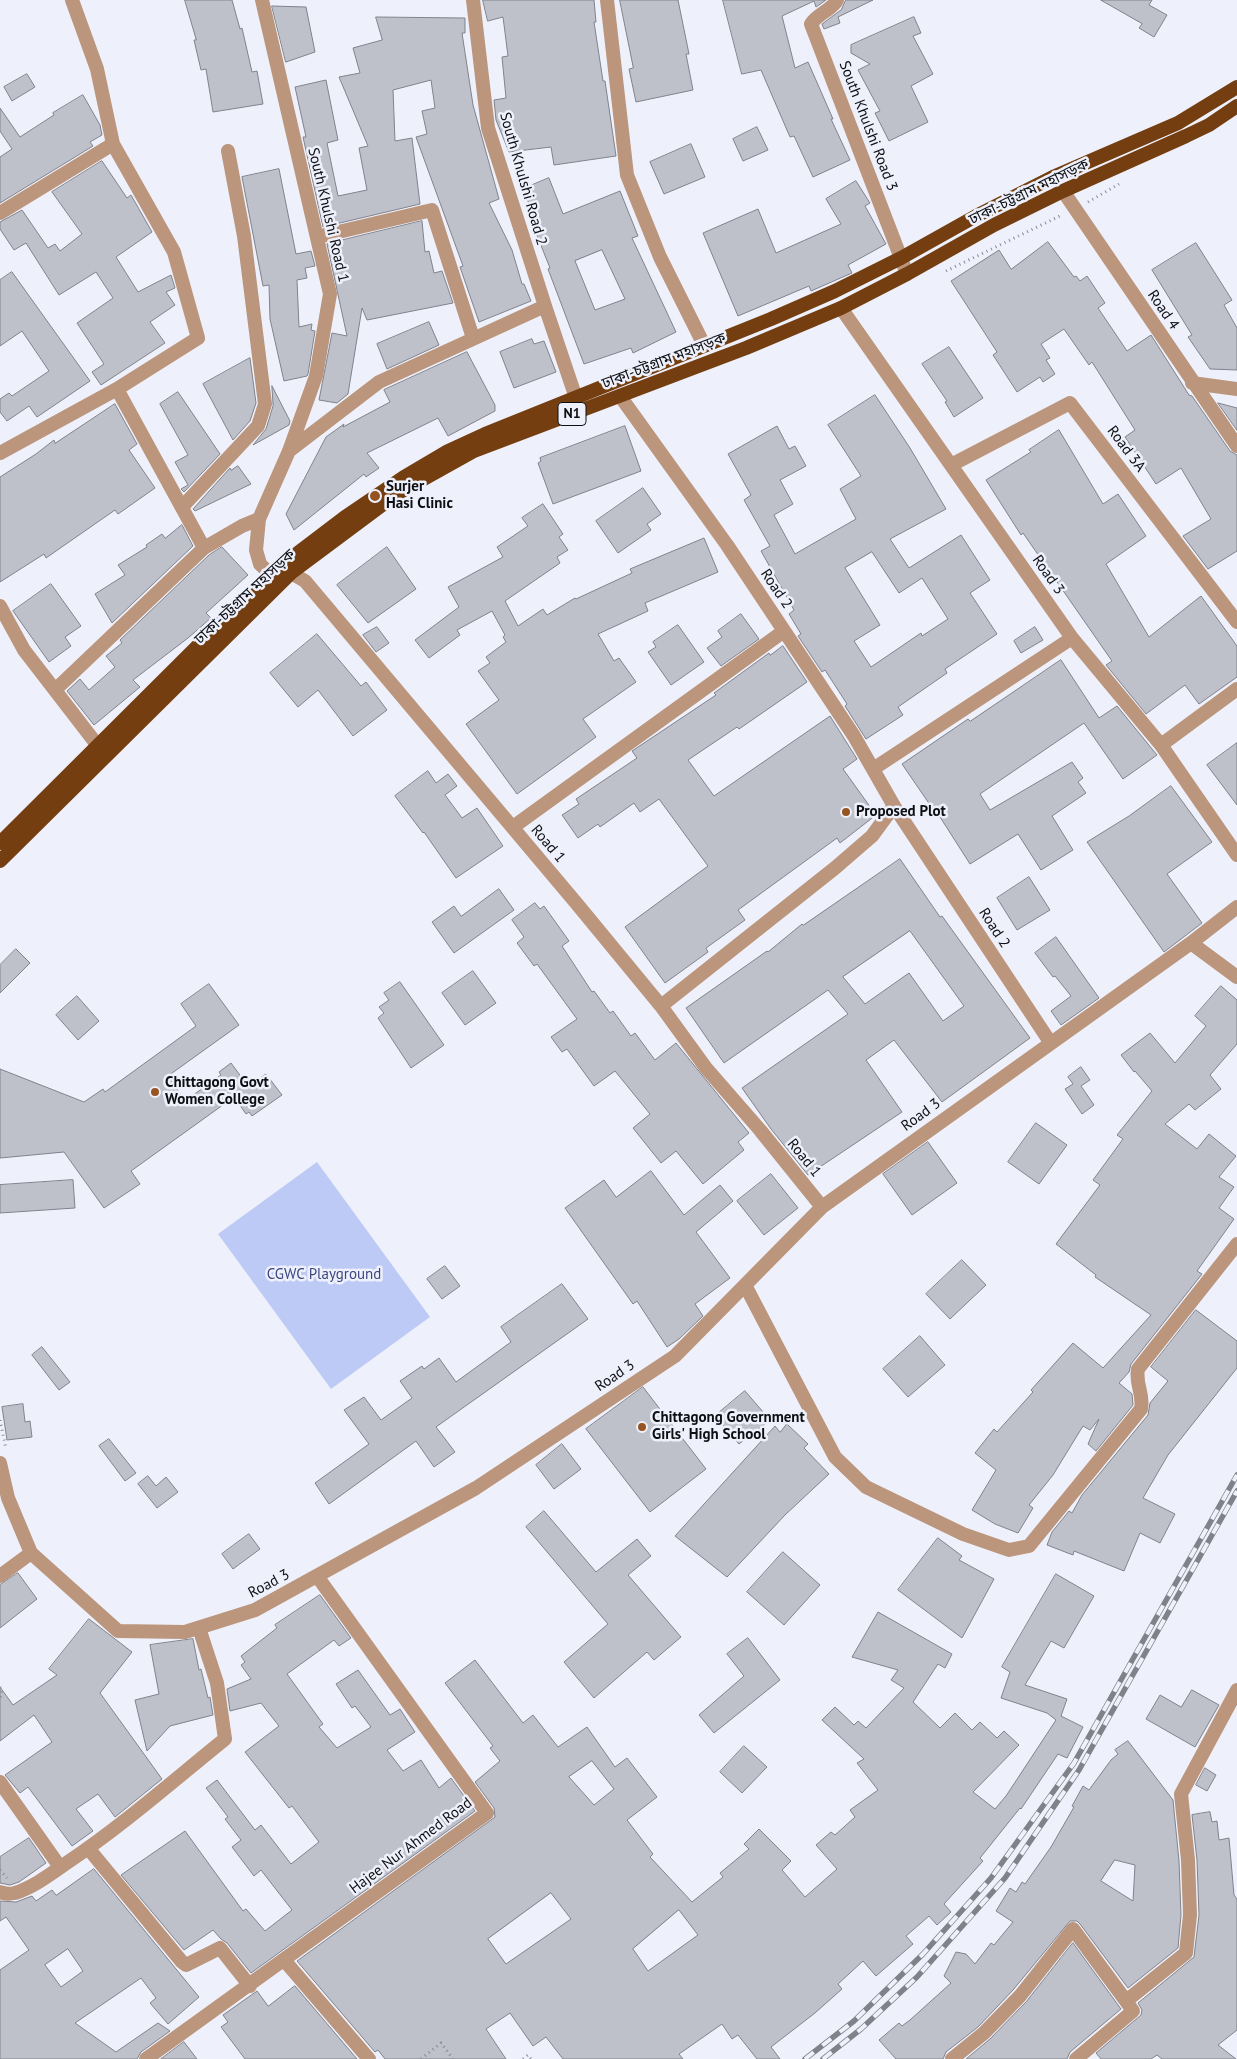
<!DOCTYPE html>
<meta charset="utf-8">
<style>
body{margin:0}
canvas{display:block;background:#eef1fb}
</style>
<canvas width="1237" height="2059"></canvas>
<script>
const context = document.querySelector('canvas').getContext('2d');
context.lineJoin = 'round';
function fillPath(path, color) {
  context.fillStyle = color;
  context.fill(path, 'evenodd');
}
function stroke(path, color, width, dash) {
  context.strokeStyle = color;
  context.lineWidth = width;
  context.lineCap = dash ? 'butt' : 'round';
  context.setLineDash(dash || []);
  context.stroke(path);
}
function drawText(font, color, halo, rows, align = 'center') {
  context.font = font + ' "PT Sans","Noto Sans Bengali",sans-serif';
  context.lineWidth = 5;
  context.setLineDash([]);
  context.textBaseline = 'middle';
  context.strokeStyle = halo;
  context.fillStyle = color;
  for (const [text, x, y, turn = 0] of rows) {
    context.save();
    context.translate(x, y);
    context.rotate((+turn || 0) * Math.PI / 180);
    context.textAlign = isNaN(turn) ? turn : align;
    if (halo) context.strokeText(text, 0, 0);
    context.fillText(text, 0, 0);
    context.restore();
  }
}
const green = new Path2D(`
 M317 1162 430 1317 331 1389 218 1234Z`);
const building = new Path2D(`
 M185 0H232L240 29 242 28 252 72 257 71 263 104 213 112 206 69 201 70 194 40H196Z
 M483 0H594L596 22H594L603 81H605L616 156 554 165 551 147 509 152 496 120 494 100 506 98 502 57 508 56 503 17 488 21Z
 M620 0H678L689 54H686L693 90 636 102 629 69 633 68Z
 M723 0H826L816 7 814 1 782 16 795 68 808 62 833 119H831L850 160 813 177 794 136 790 137 761 70 742 74Z
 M846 0H873L838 17 840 23 824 29 822 24 841 10Z
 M1101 0H1152L1149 5 1167 15 1154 37 1139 28 1142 24Z
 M272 6 306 7 315 52 286 62Z
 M376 17 465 18V33H462L473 105 499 199 489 203 512 250 522 284H524L531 301 479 322 460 267 463 266 416 137 427 134 422 111 435 108 431 80 393 90 395 141 412 138 420 204 323 227 303 137H306L295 87 326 80 338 140 327 143 338 196 367 190 359 148 368 146 339 77 360 73 353 48 382 40Z
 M914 17 921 33 913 36 933 74 911 86 928 122 889 141 875 113 880 111 858 70 870 64 851 53V45Z
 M27 74 35 87 12 101 4 87Z
 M83 95 100 125 102 135 90 142 93 146 0 203V157L12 149 0 131V108L20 137 54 115 53 113Z
 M757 127 768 150 743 161 733 139Z
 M691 144 705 177 664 194 650 162Z
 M102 161 127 198 131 195 152 232 116 257 138 292 171 275 175 288 166 292 175 305 150 322 165 343 101 385 92 372 104 364 77 323 113 298 96 272 59 295 26 243 14 250 0 229V222L22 210 48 248 55 244 60 251 82 234 52 192Z
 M279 169 296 254 311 251 315 266 305 268 307 278 297 280 299 327 312 324 311 330 315 331 308 374 307 376 284 381 270 319 269 285 263 286 242 177Z
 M549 178 563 214 620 191 638 236 632 238 676 332 633 353 631 348 584 364 548 269 550 268 534 228 538 226 523 189ZM602 250 625 299 595 310 575 261Z
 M856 181 870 203 865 206 886 244 848 265 852 273 811 291 809 286 738 316 703 233 758 209 776 253 841 224 826 199Z
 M422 221 425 252 429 251 434 273 442 271 453 303 367 320 362 308 348 394 337 403 319 400 332 333 347 336 327 244Z
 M1048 242 1074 277 1076 276 1080 281 1087 276 1105 303 1098 308 1127 351 1151 335 1189 395 1192 396 1230 451 1237 455V551L1208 569 1183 536 1211 519 1181 468 1156 484 1125 437 1135 430 1092 362 1089 365 1064 329 1041 344 1050 358 1046 360 1055 374 1043 382 1040 377 1017 392 993 355 997 352 951 281 999 250 1011 269Z
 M1196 243 1232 300 1224 305 1237 328V370L1210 369 1188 337 1192 335 1152 270Z
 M12 272 90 381 37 417 29 406 7 421 0 412V399L9 393 12 396 49 371 22 331 0 346V280Z
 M429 322 439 345 387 369 377 344Z
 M532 339 534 344 544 341 556 372 514 388 500 352Z
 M949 347 983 398 954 417 945 402 947 401 922 364Z
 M467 352 495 405V411L448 436 438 418 367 453 379 468 366 477 364 474 294 530 286 514 326 437 344 424 343 427 390 402 384 390Z
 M250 358 256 403 250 421 233 440 203 384Z
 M272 386 290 421 289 425 253 445 266 429 273 406Z
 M178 392 220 454 184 492 181 489 188 485 175 462 188 455 160 404Z
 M875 395 910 448 946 509 890 539 909 568 961 535 990 580 970 593 997 634 945 669 947 673 898 707 903 715 866 739 845 706 847 704 825 670 822 672 798 636 801 634 789 614 794 610 761 551 770 546 744 500 751 495 728 454 777 426 789 449 795 446 806 466 780 480 793 504 774 515 795 554 856 519 840 489 861 476 828 425ZM872 552 899 593 922 578 948 619 922 636 921 633 871 667 854 641 880 625 845 568Z
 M1218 403 1237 408V430Z
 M115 404 137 444 129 450 155 488 118 514 115 510 46 558 44 554 0 582V477L36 454 54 440 55 443Z
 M625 426 641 471 553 504 538 463 541 461 540 458Z
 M1059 430 1103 504 1118 494 1146 536 1106 564 1149 637 1201 596 1237 646V677L1199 704 1185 685 1146 714 1106 665 1112 661 1023 533 1021 535 986 480 1031 452 1029 450Z
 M238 466 251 484 195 511 193 509 230 468 231 470Z
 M643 488 661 514 647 524 651 530 618 553 596 521Z
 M543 504 563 534 559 537 568 550 557 557 560 563 505 601 518 626 543 609 547 615 575 598 576 599 632 573 630 569 704 538 718 572 645 603 648 611 598 634 614 661 619 658 636 682 583 719 596 737 517 794 466 724 499 700 478 671 490 663 486 657 506 642 503 637 505 635 492 611 457 630 460 635 429 658 415 640 459 607 448 587 503 557 497 547 528 526 522 518Z
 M182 525 193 546 112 623 95 594 125 575 118 565 147 547 146 545 162 534 165 538Z
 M222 547 248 575 206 613 211 618 188 638 133 680 140 687 94 725 67 691 80 679 89 690 115 667 106 656 122 643 120 640 209 555Z
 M387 547 416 589 368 623 337 585Z
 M51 584 81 626 65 637 71 646 49 662 13 611Z
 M741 614 759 639 721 666 707 648 722 637 718 631Z
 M678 625 704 662 671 685 648 652 656 647 653 642Z
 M377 627 389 643 376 652 363 635Z
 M1035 627 1043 640 1021 653 1014 641Z
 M317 634 361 686 366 682 387 710 353 736 318 690 298 707 270 673Z
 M783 646 807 682 739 729 737 727 688 760 714 796 830 716 857 759 843 769 876 815 840 843 837 838 738 910 745 920 706 948 708 952 665 983 625 927 708 866 659 799 640 812 634 803 600 827 598 824 578 838 562 815 579 804 576 799 637 758 632 751 716 695 714 693 769 653 770 655Z
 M1061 660 1099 718 1117 706 1157 755 1123 779 1084 723 980 794 990 810 1072 762 1083 778 1078 782 1086 793 1052 816 1073 850 1041 870 1018 834 970 864 940 817 939 818 902 764 968 719 970 721Z
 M1237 743V805L1207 765Z
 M428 771 436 783 448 774 457 786 445 795 462 818 477 808 503 846 456 878 424 832 423 833 395 796Z
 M1171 786 1212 842 1167 874 1202 923 1164 952 1087 842 1129 816Z
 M900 859 940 917 942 916 1030 1038 942 1102 894 1040 866 1060 902 1112 808 1175 771 1129 742 1088 848 1014 828 990 724 1063 686 1008 767 951 768 952 802 924 803 925ZM910 931 964 1006 943 1021 909 973 865 1004 843 977Z
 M1029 877 1050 910 1017 930 997 898Z
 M499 889 514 910 454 953 432 922 454 906 461 916Z
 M535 903 540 909 544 906 569 941 562 946 592 992 594 991 610 1013 613 1011 631 1036 635 1033 655 1060 676 1043 749 1133 738 1142 744 1150 703 1184 676 1151 661 1163 633 1128 650 1114 615 1071 594 1086 567 1049 562 1052 551 1037 577 1019 537 964 534 966 517 943 524 937 512 920Z
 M1056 937 1099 998 1061 1025 1051 1011 1071 996 1055 976 1053 977 1035 953Z
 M16 949 30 963 0 993V965Z
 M473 971 496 1003 465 1025 442 993Z
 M400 982 444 1045 411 1068 378 1018 384 1013 379 1007 389 1000 384 993Z
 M209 984 239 1025 168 1076 185 1101 218 1077 221 1075 219 1072 231 1063 248 1086 266 1074 282 1095 252 1116 249 1112 246 1114 234 1097 131 1171 140 1184 104 1208 64 1152 0 1158V1069L84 1102 103 1089 105 1092 196 1026 181 1004Z
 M1221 986 1237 1000V1044L1210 1075 1221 1089 1195 1110 1189 1104 1165 1124 1197 1149 1209 1134 1236 1156 1219 1177 1234 1187 1219 1208 1234 1219 1197 1271 1202 1274 1131 1364 1129 1372 1119 1383 1132 1394 1133 1405 1096 1451 1088 1444 1099 1419 1090 1430 1083 1426 1053 1475 1029 1505 1033 1508 1018 1533 995 1524 972 1510 996 1470 975 1453 994 1429 997 1432 1033 1392 1031 1390 1073 1343 1103 1368 1151 1315 1095 1277 1096 1275 1056 1244 1100 1185 1093 1180 1123 1139 1117 1135 1152 1091 1135 1071 1134 1072 1121 1055 1150 1033 1175 1063 1206 1026 1195 1016Z
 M77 996 99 1021 78 1040 56 1015Z
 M1081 1067 1090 1080 1081 1086 1094 1105 1082 1114 1065 1089 1073 1084 1068 1077Z
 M1036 1123 1067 1145 1039 1184 1008 1162Z
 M928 1142 957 1183 912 1215 883 1174Z
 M651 1171 684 1215 720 1185 733 1201 696 1232 730 1278 695 1304 703 1316 679 1339 667 1347 637 1301 633 1304 565 1208 604 1180 616 1197Z
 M771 1174 798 1208 764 1235 737 1201Z
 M73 1180 75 1208 0 1213V1185Z
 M962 1260 986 1285 950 1319 926 1294Z
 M445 1266 460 1286 442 1299 427 1279Z
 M562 1284 588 1319 436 1427 455 1452 434 1467 416 1441 329 1504 315 1483 369 1444 344 1410 364 1397 381 1420 412 1398 400 1381 422 1366 424 1369 439 1358 456 1382 511 1342 501 1327Z
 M1196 1310 1237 1341V1368L1168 1455 1143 1498 1175 1514 1160 1543 1140 1533 1124 1571 1074 1551 1073 1555 1047 1545 1052 1532 1069 1511 1072 1513 1082 1495 1148 1415 1150 1403 1168 1381 1151 1367Z
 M920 1336 945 1365 908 1397 883 1369Z
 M42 1347 70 1382 59 1390 32 1355Z
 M643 1387 706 1469 650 1512 586 1429Z
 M745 1391 770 1420 739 1444 715 1416Z
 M23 1404 25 1422 30 1421 32 1437 7 1440 2 1407Z
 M787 1424 808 1444 804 1448 829 1474 785 1515 727 1577 675 1536 775 1426 780 1432Z
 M109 1439 136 1473 125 1481 99 1446Z
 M562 1444 581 1469 554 1489 536 1465Z
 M148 1476 156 1486 166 1477 178 1492 157 1508 138 1484Z
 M544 1511 596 1572 637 1539 651 1556 628 1575 681 1637 654 1660 647 1652 594 1698 564 1662 608 1624 526 1527Z
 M249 1534 260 1549 233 1569 222 1554Z
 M938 1538 962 1556 959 1560 994 1579 962 1638 898 1590Z
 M783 1552 820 1585 784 1625 747 1592Z
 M18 1573 37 1599 0 1628V1585Z
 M1056 1574 1094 1596 1064 1648 1051 1641 1025 1685 1067 1699 1061 1716 1083 1727 1067 1758 1058 1754 1021 1809 1020 1808 980 1858 983 1861 944 1904 951 1912 937 1925 929 1916 906 1936 913 1944 876 1976 863 1961 838 1984 842 1989 815 2013 771 2047 780 2059H757L738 2035 732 2039 722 2024 679 2054 683 2059H563L546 2037 533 2046 510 2013 486 2029 506 2059H385L378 2050 375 2052 297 1961 495 1817 494 1808 475 1782 500 1761 490 1748 493 1746 445 1683 475 1660 523 1723 533 1715 558 1747 587 1727 615 1767 627 1758 657 1797 627 1820 653 1854 650 1857 692 1902 723 1877 720 1873 749 1849 744 1844 759 1829 791 1861 782 1870 805 1897 837 1869 816 1845 831 1832 835 1835 855 1817 850 1810 878 1790 857 1763 864 1759 822 1720 835 1707 854 1725 858 1721 866 1728 904 1688 891 1680 898 1670 852 1657 878 1612 952 1654 945 1668 938 1664 913 1702 940 1728 955 1713 972 1730 980 1722 997 1738 1004 1731 1019 1745 973 1792 995 1809 1006 1796 1056 1720 1047 1713 1001 1698 1010 1672 1002 1667ZM592 1761 614 1789 594 1805 569 1777ZM551 1893 571 1919 506 1964 488 1939ZM679 1910 698 1935 648 1971 633 1949Z
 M320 1595 351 1638 339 1646 334 1640 287 1674 323 1724 319 1727 337 1748 371 1727 355 1706 352 1708 336 1684 358 1670 390 1715 400 1709 415 1732 387 1750 403 1771 421 1760 439 1788 451 1778 475 1811 251 1973 227 1943 221 1939 213 1930 184 1950 121 1875 185 1831 243 1911 246 1909 265 1931 292 1910 261 1870 254 1876 232 1847 241 1840 225 1819 228 1817 206 1788 217 1780 255 1830 261 1825 291 1864 319 1842 292 1806 289 1808 245 1752 279 1726 261 1703 230 1711 227 1689 251 1679 241 1665 245 1662 241 1656 277 1628 275 1625Z
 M89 1619 132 1652 100 1693 162 1779 115 1817 98 1794 76 1809 93 1831 72 1846 28 1787 20 1793 5 1775 52 1742 34 1715 0 1741V1687L13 1705 57 1675 49 1669Z
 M748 1638 780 1680 714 1733 699 1715 744 1676 727 1654Z
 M193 1639 199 1670 201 1669 208 1698 210 1697 213 1715 170 1726 147 1751 135 1700 159 1694 150 1645Z
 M1192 1690 1219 1705 1195 1747 1146 1719 1160 1695 1181 1707Z
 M1128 1741 1173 1800 1179 1861 1181 1915 1178 1948 1128 1988 1080 1924 1077 1921H1070L1013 1990 978 2027 946 2052 943 2059H896L879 2040 899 2023 902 2026 910 2020 951 1983 944 1976 956 1952 966 1954 975 1964 991 1943 994 1945 1013 1922 996 1911 1010 1888 1016 1892 1022 1882 1025 1884 1051 1847 1074 1807 1072 1806 1083 1786 1089 1790 1111 1760 1118 1754 1115 1750ZM1115 1860 1135 1865 1133 1901 1101 1881Z
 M744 1746 767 1767 742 1793 720 1772Z
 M1205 1768 1216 1775 1207 1791 1196 1785Z
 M1210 1812 1212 1822 1217 1821 1219 1840 1229 1838 1234 1895 1237 1899V2030L1218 2045 1236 2059H1162L1157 2055 1151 2059H1101L1096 2053 1141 2015 1142 2010 1138 2003 1194 1957 1199 1915 1197 1860 1192 1815Z
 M29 1838 46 1863 19 1882 10 1885 0 1883V1857Z
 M94 1869 199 1997 168 2024 150 2003 156 1998 141 1978 75 2023 116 2052 158 2023 170 2031 141 2052 137 2059H0V1970L29 1950 6 1917 0 1921V1901L16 1902 32 1896 36 1901 52 1890 56 1895ZM68 1949 83 1971 61 1987 45 1965Z
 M1073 1943 1121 2009 1070 2052 1067 2059H966L990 2039 1026 2002Z
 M295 1986 357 2059H245L221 2027 228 2022 223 2015 257 1991 268 2006Z
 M184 2042 197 2059H161Z`);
const path = new Path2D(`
 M1088 202 1119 184
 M946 271 1062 215
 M0 1420 6 1449
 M0 1687 2 1690 0 1699
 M0 1870 7 1878
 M421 2059 441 2043 453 2059
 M523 2059 528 2055 531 2059`);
const minor = new Path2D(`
 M262 0 330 294 316 376 289 451 259 519 256 550 260 564 270 574 291 573 305 581 577 904 661 1006 706 1068 760 1130 822 1207
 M473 0 488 128 545 306
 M607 0 627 175 660 257 704 345
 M837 0C832 10 817 14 811 24L907 274
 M1063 191 1237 446
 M0 213 113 144
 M317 237 432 210 473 338
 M841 308 1072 638 1161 745 1237 855
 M1192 383 1237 389
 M620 396 727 545 854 736 894 806 872 836 835 868 661 1006
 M289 451 379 382 545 306 579 407
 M0 453 117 389 198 338 174 252 113 144 97 69 72 0
 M951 465 1070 403 1237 622
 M182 507 258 426 265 404 244 236 228 151
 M204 548 242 526 259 519
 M0 606 24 650 98 746
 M55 690 204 548 117 389
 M1161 745 1237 689
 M873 769 1072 638
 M894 806 1050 1042
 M513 827 784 631
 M1191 943 1237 977
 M745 1285 835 1457 866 1487 963 1534 1009 1550 1029 1546 1141 1409C1144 1393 1135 1385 1138 1369L1237 1244
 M0 1463 8 1498 31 1553 118 1631 185 1632 255 1610 476 1488 675 1356 822 1207 1191 943 1237 907
 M0 1576 31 1553
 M0 1782 60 1867
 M88 1848 182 1962 186 1965 220 1948 250 1986
 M0 1892C5 1894 10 1894 15 1893 34 1887 52 1873 68 1862 123 1825 173 1781 225 1739L217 1683 199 1628
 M284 1960 369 2059
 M146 2059 487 1813 317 1576
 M952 2059 984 2033 1020 1996 1073 1929 1126 2001
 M1076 2059 1133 2011 1126 2001 1186 1953 1190 1915 1188 1860 1181 1794 1237 1690`);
const trunk = new Path2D(`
 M0 843 270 574 345 517 404 477 448 451 485 434 771 319 835 291 901 258 976 216 1053 177 1178 123 1237 87
 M0 861 291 573 397 494 474 451 746 348 841 308 907 274 994 225 1063 191 1186 136 1209 125 1237 106`);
const rail = new Path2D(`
 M805 2059 854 2021 923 1954 991 1878 1074 1763 1237 1475
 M823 2059 861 2029 917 1977 1005 1878 1079 1770 1237 1491`);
const markers = [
 [375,496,6,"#955421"],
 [846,812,5,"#955421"],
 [155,1092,5,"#955421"],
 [642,1427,5,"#955421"]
];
const shields = [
 [572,414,28]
];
const shieldNames = [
 ["N1",572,414]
];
const streetNames = [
 ["South Khulshi Road 3",868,126,69],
 ["South Khulshi Road 2",523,179,74],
 ["ঢাকা-চট্টগ্রাম মহাসড়ক",1029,192,-26],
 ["South Khulshi Road 1",328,215,77],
 ["Road 4",1163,310,56],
 ["ঢাকা-চট্টগ্রাম মহাসড়ক",664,361,-21],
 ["Road 3A",1126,449,53],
 ["Road 3",1048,575,55],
 ["Road 2",776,589,56],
 ["ঢাকা-চট্টগ্রাম মহাসড়ক",245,597,-43],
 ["Road 1",548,844,50],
 ["Road 2",994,928,57],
 ["Road 3",921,1115,-36],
 ["Road 1",804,1158,51],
 ["Road 3",615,1376,-34],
 ["Road 3",269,1584,-28],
 ["Hajee Nur Ahmed Road",411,1846,-37]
];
const poiNames = [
 ["Surjer",386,487],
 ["Hasi Clinic",386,504],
 ["Proposed Plot",856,812],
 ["Chittagong Govt",165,1083],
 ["Women College",165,1100],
 ["Chittagong Government",652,1418],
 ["Girls' High School",652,1435]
];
const parkNames = [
 ["CGWC Playground",324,1275]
];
fillPath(green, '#bdcaf6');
fillPath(building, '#bec1ca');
stroke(building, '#80838c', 1);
stroke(path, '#8a8c93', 3, [1, 4]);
stroke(minor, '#bb957c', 14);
stroke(trunk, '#743e10', 14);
stroke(rail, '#808289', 5.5);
stroke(rail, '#eef1fb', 4, [11]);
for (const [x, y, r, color] of markers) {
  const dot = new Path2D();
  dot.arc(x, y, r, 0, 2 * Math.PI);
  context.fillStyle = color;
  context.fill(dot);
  stroke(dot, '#eef1fb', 2);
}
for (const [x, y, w] of shields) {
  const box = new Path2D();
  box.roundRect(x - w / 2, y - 11.5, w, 23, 4);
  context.fillStyle = '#eef1fb';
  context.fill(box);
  stroke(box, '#0e0f13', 1);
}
drawText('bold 14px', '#0e0f13', null, shieldNames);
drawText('15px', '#0e0f13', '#eef1fb', streetNames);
drawText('bold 15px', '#0e0f13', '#eef1fb', poiNames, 'left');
drawText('15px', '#3b4782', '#eef1fb', parkNames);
</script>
